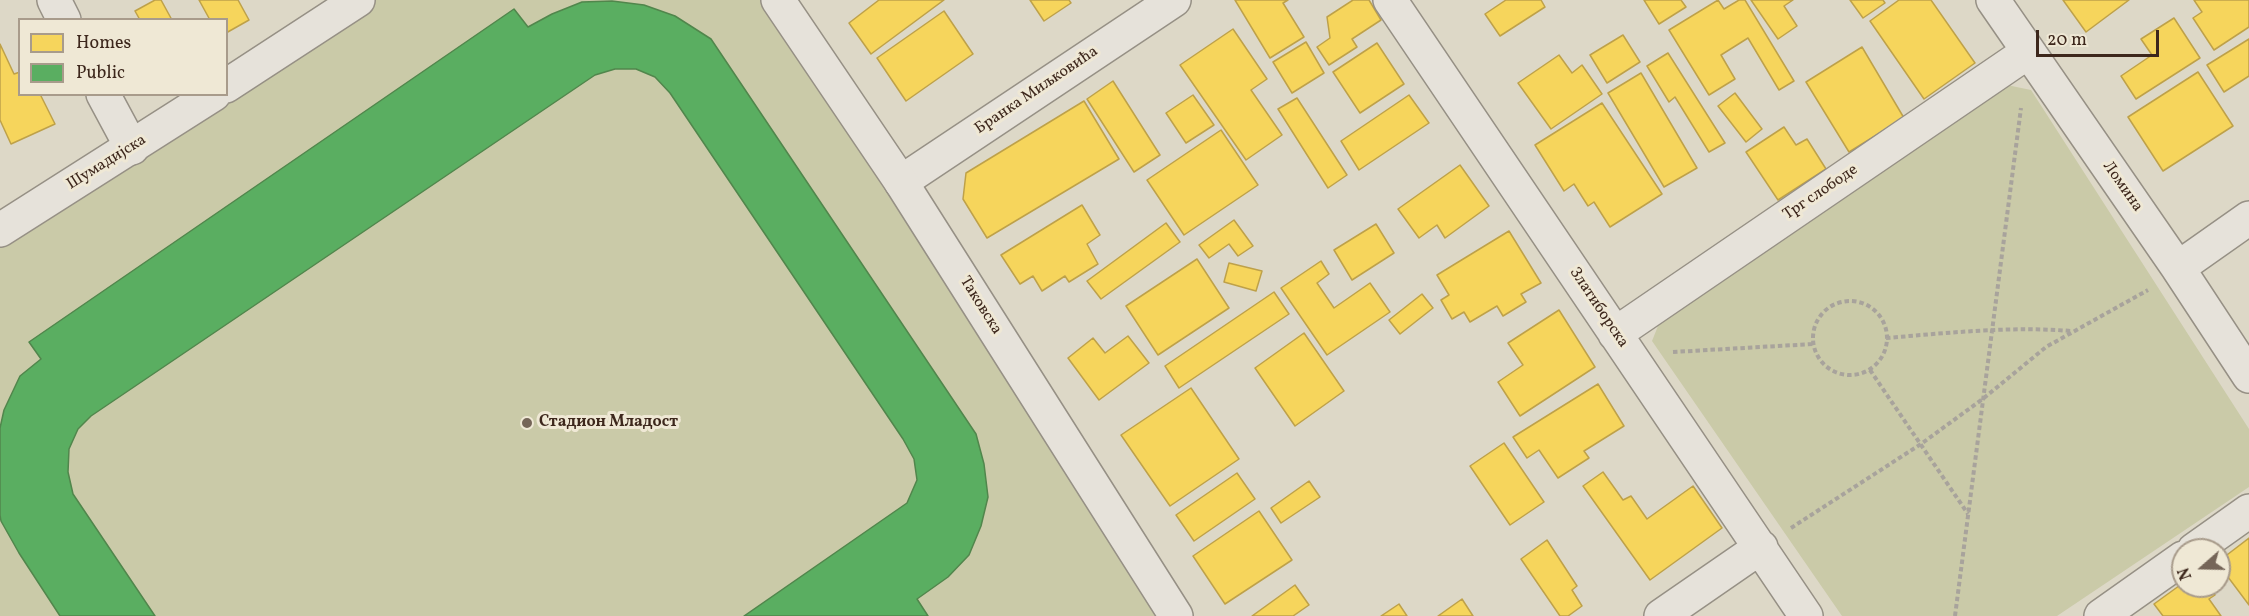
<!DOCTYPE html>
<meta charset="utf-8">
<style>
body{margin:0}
#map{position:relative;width:2249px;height:616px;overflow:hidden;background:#ddd8c7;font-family:Vollkorn,serif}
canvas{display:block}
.legend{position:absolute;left:18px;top:18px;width:210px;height:78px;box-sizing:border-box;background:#efe8d5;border:2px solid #a89b8b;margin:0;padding:8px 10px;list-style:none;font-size:18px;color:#3d271c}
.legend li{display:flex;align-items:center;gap:12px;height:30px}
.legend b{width:30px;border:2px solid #a89b8b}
.north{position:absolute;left:2171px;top:538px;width:60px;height:60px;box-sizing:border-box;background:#efe8d5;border:2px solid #a89b8b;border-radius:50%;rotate:250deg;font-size:16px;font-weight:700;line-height:24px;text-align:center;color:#3d271c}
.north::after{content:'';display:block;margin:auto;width:21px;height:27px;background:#756558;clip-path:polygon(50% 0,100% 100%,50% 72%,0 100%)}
.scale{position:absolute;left:2036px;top:30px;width:123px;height:27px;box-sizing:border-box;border:3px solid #3d271c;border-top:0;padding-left:8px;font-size:18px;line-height:21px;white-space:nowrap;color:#3d271c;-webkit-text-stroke:4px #efe8d5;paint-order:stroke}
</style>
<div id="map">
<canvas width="2249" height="616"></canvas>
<ul class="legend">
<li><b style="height:16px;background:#f6d55c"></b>Homes</li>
<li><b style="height:16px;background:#5aae61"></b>Public</li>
</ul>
<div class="north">N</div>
<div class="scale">20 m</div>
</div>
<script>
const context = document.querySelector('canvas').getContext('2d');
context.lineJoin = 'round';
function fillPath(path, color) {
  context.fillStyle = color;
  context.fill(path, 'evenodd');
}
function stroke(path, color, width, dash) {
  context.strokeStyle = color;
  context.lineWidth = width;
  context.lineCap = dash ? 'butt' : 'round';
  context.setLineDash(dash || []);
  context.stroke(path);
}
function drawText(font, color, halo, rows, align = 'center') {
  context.font = font + ' Vollkorn,serif';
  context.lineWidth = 6;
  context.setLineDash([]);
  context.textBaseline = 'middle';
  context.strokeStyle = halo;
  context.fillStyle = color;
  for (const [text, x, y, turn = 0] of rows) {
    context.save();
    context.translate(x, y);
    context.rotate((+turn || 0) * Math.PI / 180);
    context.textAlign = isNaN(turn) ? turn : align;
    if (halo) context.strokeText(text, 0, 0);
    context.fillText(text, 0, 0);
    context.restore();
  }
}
const green = new Path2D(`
 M370 0H778L1176 616H0V230Z
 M2002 84 2031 90 2249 429V487L2057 616H1842L1652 341 1660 321Z`);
const homes = new Path2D(`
 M155 0H161L172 20H140L135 11Z
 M199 0H238L249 20 226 33V20H210Z
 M879 0H944L871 54 849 23Z
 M1030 0H1069L1071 3 1044 21Z
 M1235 0H1288L1283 3 1304 37 1270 58Z
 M1353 0H1369L1381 20 1352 39 1357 47 1329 65 1317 47 1330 38 1327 17Z
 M1506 0H1541L1545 7 1500 36 1485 14Z
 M1644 0H1681L1686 7 1659 24Z
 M1718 0 1724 9 1739 0H1745L1794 81 1779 90 1748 38 1721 55 1735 79 1709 95 1669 30Z
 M1751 0H1793L1784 6 1797 26 1778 39Z
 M1850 0H1883L1885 3 1863 18Z
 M1899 0H1931L1975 63 1924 99 1870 21Z
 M2063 0H2129L2086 32Z
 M2194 0H2249V27L2214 50 2193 18 2202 12Z
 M944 11 973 54 906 101 877 58Z
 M2174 18 2200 58 2136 99 2121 76 2152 55 2141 39Z
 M1233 29 1267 79 1251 90 1282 135 1246 160 1180 65Z
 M1623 35 1640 62 1607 83 1590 55Z
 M2249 39V76L2224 92 2207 65Z
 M1306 42 1324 73 1292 93 1273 62Z
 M1377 43 1404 84 1360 113 1333 72Z
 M0 44 14 74 20 72V94H40L55 124 11 144 0 120Z
 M1862 47 1904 118 1849 152 1806 82Z
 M1668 53 1725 143 1709 152 1675 97 1669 102 1647 66Z
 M1559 55 1572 73 1582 65 1602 94 1551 129 1518 83Z
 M2198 72 2233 126 2163 171 2128 117Z
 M1641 73 1697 168 1664 187 1608 93Z
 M1113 81 1160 155 1134 172 1087 99Z
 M1735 93 1762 129 1746 142 1718 106Z
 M1193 95 1214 125 1186 143 1166 113Z
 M1409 95 1429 123 1359 170 1341 141Z
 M1297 98 1347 175 1328 188 1278 109Z
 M1084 101 1119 159 987 238 963 199 966 173Z
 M1602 103 1662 194 1610 227 1594 202 1588 206 1574 184 1564 191 1535 145Z
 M1784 127 1796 145 1807 139 1826 169 1778 200 1746 152Z
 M1221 130 1258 185 1184 235 1147 180Z
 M1460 165 1489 206 1445 238 1437 225 1419 238 1398 209Z
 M1082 205 1100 235 1087 244 1098 264 1069 282 1065 276 1042 291 1033 276 1020 284 1001 255Z
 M1234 220 1253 246 1238 256 1229 244 1209 258 1199 245Z
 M1166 223 1180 242 1101 299 1087 281Z
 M1376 224 1394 253 1352 280 1334 250Z
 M1509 231 1541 283 1521 294 1526 302 1503 316 1497 306 1470 322 1464 312 1452 319 1441 300 1449 295 1437 275Z
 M1197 259 1229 308 1158 355 1126 306Z
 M1321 261 1329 274 1317 283 1334 308 1370 283 1390 312 1327 355 1281 288Z
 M1229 263 1262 271 1256 291 1224 282Z
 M1274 292 1289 314 1179 388 1165 366Z
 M1422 294 1433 308 1400 334 1389 320Z
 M1559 310 1595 367 1520 416 1498 382 1523 365 1508 343Z
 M1304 333 1344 391 1295 426 1255 368Z
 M1128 336 1149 363 1099 400 1068 358 1093 338 1105 353Z
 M1598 384 1624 426 1584 451 1589 458 1558 478 1539 450 1527 458 1513 437Z
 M1191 388 1239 459 1170 506 1121 435Z
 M1504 443 1544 502 1510 525 1470 466Z
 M1603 472 1623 500 1631 496 1647 519 1693 486 1722 528 1650 580 1583 486Z
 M1237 473 1255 499 1194 541 1176 515Z
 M1309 481 1320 497 1281 523 1271 508Z
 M1259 511 1292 560 1225 604 1193 556Z
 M2249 538V605L2219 565V561Z
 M1547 540 1577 586 1572 590 1582 606 1568 616H1560L1521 559Z
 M2183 583V586H2209L2215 595 2209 599 2221 616H2163L2154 604Z
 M1295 585 1309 605 1293 616H1252Z
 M1462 599 1473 616H1438Z
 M1399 604 1407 616H1381Z`);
const public = new Path2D(`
 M612 1 644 5 675 16 711 39 976 434 984 464 988 497 981 526 969 555 948 577 917 599 928 616H744L907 503 917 480 914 459 903 439 670 93 655 77 636 69H615L595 75 91 416 78 429 69 449 68 472 73 494 155 616H60L19 553 1 521 0 515V428L4 410 20 376 41 359 29 342 514 9 528 27 552 14 582 2Z`);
const path = new Path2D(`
 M1813 338a37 37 0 1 1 74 0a37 37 0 1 1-74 0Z
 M1886 338C1948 333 2010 326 2071 331
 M1673 352 1813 344
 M1870 370 1968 514
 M1791 528 1921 444 1984 398 2046 347 2148 290
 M1955 616 2021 108`);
const minor = new Path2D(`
 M54 0 64 20
 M1390 0 1806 616
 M1993 0 2178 268 2249 376
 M103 94 132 148
 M901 182 1174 0
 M2178 268 2249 218
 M1615 334 2028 52
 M2194 550 2249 511
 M1661 616 1761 547
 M2101 616 2183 558`);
const tertiary = new Path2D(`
 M778 0 901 182 1176 616
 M226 86 358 0
 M0 230 214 94`);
const markers = [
 [527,423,6,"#756558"]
];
const streetNames = [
 ["Бранка Миљковића",1037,91,-34],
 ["Шумадијска",107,163,-32],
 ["Ломина",2122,187,55],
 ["Трг слободе",1821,193,-34],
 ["Таковска",980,306,58],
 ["Златиборска",1598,308,56]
];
const poiNames = [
 ["Стадион Младост",539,423]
];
fillPath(green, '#cacaa8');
fillPath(homes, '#f6d55c');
stroke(homes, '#bea149', 1.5);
fillPath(public, '#5aae61');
stroke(public, '#51864c', 1.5);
stroke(minor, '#969085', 36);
stroke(tertiary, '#969085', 36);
stroke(path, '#a8a39c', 4, [4.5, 3]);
stroke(minor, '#e6e2da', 33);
stroke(tertiary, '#e6e2da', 33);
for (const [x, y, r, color] of markers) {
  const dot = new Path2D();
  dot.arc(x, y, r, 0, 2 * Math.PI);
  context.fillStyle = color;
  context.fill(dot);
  stroke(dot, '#efe8d5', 2);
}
drawText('16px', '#3d271c', '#efe8d5', streetNames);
drawText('bold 16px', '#3d271c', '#efe8d5', poiNames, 'left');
</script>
